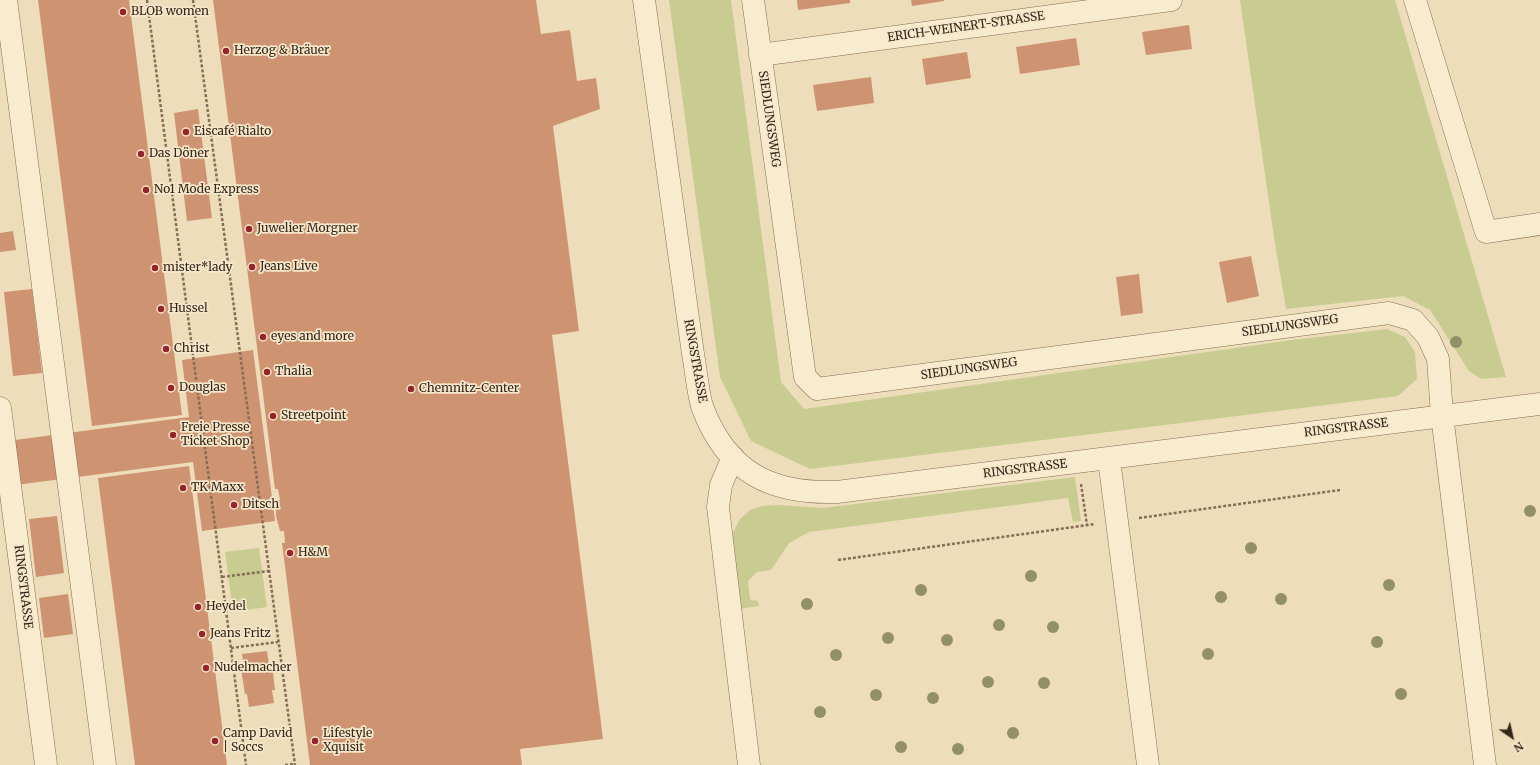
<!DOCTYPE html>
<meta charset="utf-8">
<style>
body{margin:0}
#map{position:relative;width:1540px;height:765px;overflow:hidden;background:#edb;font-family:Merriweather,serif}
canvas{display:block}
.north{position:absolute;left:1492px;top:717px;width:40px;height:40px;-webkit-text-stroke:3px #f6e7cb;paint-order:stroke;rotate:146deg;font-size:11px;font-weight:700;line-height:16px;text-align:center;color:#34261a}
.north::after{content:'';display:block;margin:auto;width:14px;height:18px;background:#34261a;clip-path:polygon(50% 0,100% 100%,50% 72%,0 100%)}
</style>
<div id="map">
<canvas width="1540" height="765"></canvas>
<div class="north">N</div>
</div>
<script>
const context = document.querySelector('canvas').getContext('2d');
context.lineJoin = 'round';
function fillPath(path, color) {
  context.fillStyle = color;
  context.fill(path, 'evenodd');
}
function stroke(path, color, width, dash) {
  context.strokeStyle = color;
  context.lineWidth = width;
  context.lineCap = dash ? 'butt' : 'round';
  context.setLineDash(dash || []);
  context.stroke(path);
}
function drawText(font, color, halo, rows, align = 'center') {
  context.font = font + ' Merriweather,serif';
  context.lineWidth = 3.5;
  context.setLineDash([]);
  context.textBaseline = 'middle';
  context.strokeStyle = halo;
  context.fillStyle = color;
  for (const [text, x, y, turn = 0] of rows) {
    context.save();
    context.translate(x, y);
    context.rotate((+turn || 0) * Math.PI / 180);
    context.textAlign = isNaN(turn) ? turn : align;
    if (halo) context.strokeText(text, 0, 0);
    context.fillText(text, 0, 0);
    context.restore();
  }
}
const green = new Path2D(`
 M669 0H731L781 382 804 409 1292 340 1387 329 1405 337 1415 352 1417 379 1398 396 810 469 751 441 720 377Z
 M1240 0H1395L1506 377 1481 379 1469 371 1430 310 1403 296 1286 309 1275 244Z
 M1075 477 1081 521 1073 522 1068 498 809 532 789 543 771 570 757 572 748 581 750 600 758 601 759 606 740 609 732 535 740 519 750 510 762 506 778 505 823 508Z
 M259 548 267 607 233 612 225 552Z`);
const building = new Path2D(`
 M38 0H129L182 415 92 426Z
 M213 0H536L541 34 570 30 577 81 596 78 600 109 553 126 579 331 552 335 603 739 520 749 522 765H310L282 543H285L284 531H280L276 516V500H280L278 489H275Z
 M797 0H850V3L798 10Z
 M911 0H944V1L912 6Z
 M1189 25 1192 49 1146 55 1142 32Z
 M1076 38 1080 65 1020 74 1016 47Z
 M967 52 971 78 926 85 922 59Z
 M871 77 874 103 817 111 813 85Z
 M198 109 212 218 187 221 174 113Z
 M13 231 16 250 0 252V233Z
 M1251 256 1259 296 1227 303 1219 262Z
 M1139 274 1143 313 1121 316 1116 277Z
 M32 289 42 373 13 376 4 292Z
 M253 350 275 521 202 531 193 462 0 487V442L189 417 182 360Z
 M189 466 227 765H135L98 478Z
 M57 516 64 573 36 577 29 519Z
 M68 594 73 634 44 638 39 598Z
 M267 651 269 665 272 664 275 690H272L274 703 249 707 247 694H245L241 669H244L242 654Z`);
const path = new Path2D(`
 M147 0 246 765
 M193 0 295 765
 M1081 484 1087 525
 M1139 518 1340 490
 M838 560 1095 524
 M222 577 269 571
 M231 648 278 642
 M285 765 294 764`);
const minor = new Path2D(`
 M6 0 105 765
 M644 0 693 354C696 369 698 396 703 409 728 473 771 494 837 492L1540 404
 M753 0 805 377 817 389 1389 313 1413 320 1428 337 1438 359 1442 415 1485 765
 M1415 0 1486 232 1540 224
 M760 55 1171 0
 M0 408 46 765
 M733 457 721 485 718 507 749 765
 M1109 459 1148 765`);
const trees = [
 [1456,342],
 [1530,511],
 [1251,548],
 [1031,576],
 [1389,585],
 [921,590],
 [1221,597],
 [1281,599],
 [807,604],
 [999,625],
 [1053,627],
 [888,638],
 [947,640],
 [1377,642],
 [1208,654],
 [836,655],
 [988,682],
 [1044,683],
 [1401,694],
 [876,695],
 [933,698],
 [820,712],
 [1013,733],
 [901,747],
 [958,749]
];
const markers = [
 [123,12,4,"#96242a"],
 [226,51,4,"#96242a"],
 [186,132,4,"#96242a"],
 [141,154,4,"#96242a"],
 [146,190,4,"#96242a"],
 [249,229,4,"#96242a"],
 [252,267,4,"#96242a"],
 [155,268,4,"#96242a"],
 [161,309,4,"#96242a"],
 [263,337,4,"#96242a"],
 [166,349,4,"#96242a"],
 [267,372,4,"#96242a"],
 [171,388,4,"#96242a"],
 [411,389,4,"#96242a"],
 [273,416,4,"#96242a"],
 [173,435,4,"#96242a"],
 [183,488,4,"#96242a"],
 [234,505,4,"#96242a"],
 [290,553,4,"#96242a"],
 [198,607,4,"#96242a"],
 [202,634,4,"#96242a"],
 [206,668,4,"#96242a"],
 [215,741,4,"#96242a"],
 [315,741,4,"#96242a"]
];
const poiNames = [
 ["BLOB women",131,12],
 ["Herzog & Bräuer",234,51],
 ["Eiscafé Rialto",194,132],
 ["Das Döner",149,154],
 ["No1 Mode Express",154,190],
 ["Juwelier Morgner",257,229],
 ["Jeans Live",260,267],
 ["mister*lady",163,268],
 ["Hussel",169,309],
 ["eyes and more",271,337],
 ["Christ",174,349],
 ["Thalia",275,372],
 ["Douglas",179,388],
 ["Chemnitz-Center",419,389],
 ["Streetpoint",281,416],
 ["Freie Presse",181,428],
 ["Ticket Shop",181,442],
 ["TK Maxx",191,488],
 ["Ditsch",242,505],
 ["H&M",298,553],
 ["Heydel",206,607],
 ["Jeans Fritz",210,634],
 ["Nudelmacher",214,668],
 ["Camp David",223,734],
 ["| Soccs",223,748],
 ["Lifestyle",323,734],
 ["Xquisit",323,748]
];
const streetNames = [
 ["ERICH-WEINERT-STRASSE",966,27,-8],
 ["SIEDLUNGSWEG",769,119,82],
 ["SIEDLUNGSWEG",1290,326,-8],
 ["RINGSTRASSE",695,361,80],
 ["SIEDLUNGSWEG",969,369,-8],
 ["RINGSTRASSE",1346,428,-7],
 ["RINGSTRASSE",1025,469,-7],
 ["RINGSTRASSE",23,587,83]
];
fillPath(green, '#c8cc90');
fillPath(building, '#ce9370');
stroke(minor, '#866d55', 23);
stroke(path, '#866d55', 2.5, [3, 2]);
stroke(minor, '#f9ebce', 22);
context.fillStyle = '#929066';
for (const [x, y] of trees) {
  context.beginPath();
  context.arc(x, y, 6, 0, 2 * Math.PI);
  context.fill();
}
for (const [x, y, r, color] of markers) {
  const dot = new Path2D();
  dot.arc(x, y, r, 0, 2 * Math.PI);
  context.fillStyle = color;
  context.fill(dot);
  stroke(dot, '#f6e7cb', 1.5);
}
drawText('12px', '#34261a', '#f6e7cb', poiNames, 'left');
drawText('12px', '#34261a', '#f6e7cb', streetNames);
</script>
